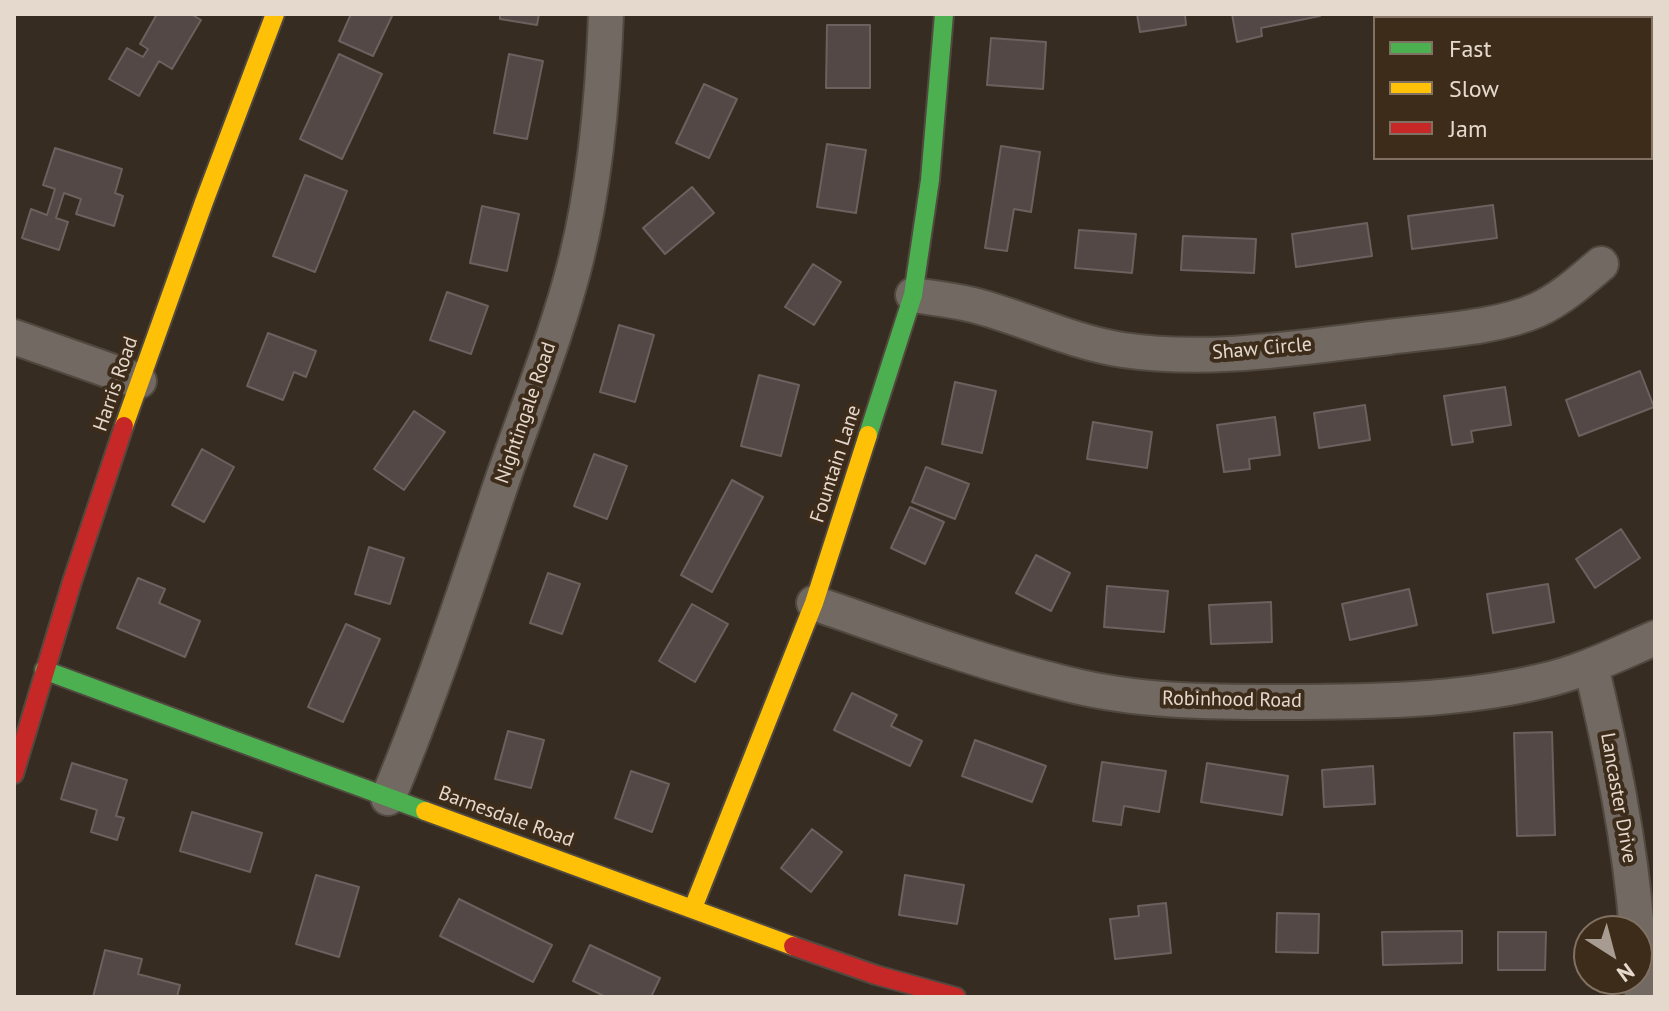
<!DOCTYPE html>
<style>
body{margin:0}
#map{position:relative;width:1669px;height:1011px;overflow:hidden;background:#362c22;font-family:"PT Sans",sans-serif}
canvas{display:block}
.frame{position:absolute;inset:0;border:16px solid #e5d9ce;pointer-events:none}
.legend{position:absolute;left:1373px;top:16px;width:280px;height:144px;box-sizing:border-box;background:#3e2c1a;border:2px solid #817162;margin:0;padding:10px 14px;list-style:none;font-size:24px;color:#e5d9ce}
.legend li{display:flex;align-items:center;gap:16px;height:40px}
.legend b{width:40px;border:2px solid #817162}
.north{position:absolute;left:1573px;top:915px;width:80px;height:80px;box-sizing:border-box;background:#3e2c1a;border:2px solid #817162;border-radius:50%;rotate:144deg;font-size:22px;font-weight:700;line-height:32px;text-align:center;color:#e5d9ce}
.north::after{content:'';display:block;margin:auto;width:28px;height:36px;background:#a89c92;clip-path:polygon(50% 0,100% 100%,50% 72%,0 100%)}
</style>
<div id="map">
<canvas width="1669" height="1011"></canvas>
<div class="frame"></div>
<ul class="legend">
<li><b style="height:10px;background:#4caf50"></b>Fast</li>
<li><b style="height:10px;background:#ffc107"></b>Slow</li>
<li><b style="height:10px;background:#c62828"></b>Jam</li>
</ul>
<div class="north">N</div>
</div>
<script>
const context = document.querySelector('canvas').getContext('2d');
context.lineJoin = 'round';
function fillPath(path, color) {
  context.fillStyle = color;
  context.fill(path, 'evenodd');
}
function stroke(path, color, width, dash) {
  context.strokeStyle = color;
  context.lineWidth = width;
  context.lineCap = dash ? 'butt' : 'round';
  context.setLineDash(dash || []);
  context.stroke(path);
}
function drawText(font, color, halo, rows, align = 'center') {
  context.font = font + ' "PT Sans",sans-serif';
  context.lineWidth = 8;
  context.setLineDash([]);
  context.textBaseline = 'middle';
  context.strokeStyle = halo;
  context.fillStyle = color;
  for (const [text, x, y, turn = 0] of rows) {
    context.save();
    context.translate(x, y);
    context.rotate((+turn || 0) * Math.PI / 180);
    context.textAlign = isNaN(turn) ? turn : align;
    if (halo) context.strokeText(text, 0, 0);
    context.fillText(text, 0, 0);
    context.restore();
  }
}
const building = new Path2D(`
 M157 14H191L201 20 172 69 159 61 139 96 109 79 127 48 143 57 148 49 140 44Z
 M351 14H393L373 56 339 41Z
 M500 14H539L537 25 500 19Z
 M1137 14H1185L1186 25 1140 32Z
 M1232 14H1319L1320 16 1261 28 1262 36 1237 42Z
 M827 25H870V88H826Z
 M991 38 1046 42 1043 89 987 85Z
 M339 54 382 74 342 159 300 139Z
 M509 54 543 61 527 139 494 133Z
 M704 84 737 99 709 158 676 143Z
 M827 144 866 150 856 213 817 207Z
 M1001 146 1040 152 1031 212 1014 209 1007 251 985 248Z
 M55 148 122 169 115 193 123 196 114 226 76 214 81 199 64 193 56 218 68 222 59 250 22 238 31 209 47 215 55 189 43 185Z
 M305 175 347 191 315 272 273 256Z
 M692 187 714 213 665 254 643 228Z
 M1493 205 1497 238 1412 249 1408 216Z
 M482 206 519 214 507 271 470 263Z
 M1367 223 1372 256 1296 267 1292 234Z
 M1079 230 1136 234 1132 273 1075 268Z
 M1183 236 1256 239 1254 273 1181 270Z
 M813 264 841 282 814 325 785 307Z
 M447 292 488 306 471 354 430 340Z
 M619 325 654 335 635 402 600 392Z
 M268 333 316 351 306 377 294 372 283 400 247 386Z
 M1640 371 1654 407 1579 436 1566 400Z
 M759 375 799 385 781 456 741 446Z
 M955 382 996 391 982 453 942 444Z
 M1505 387 1511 425 1471 431 1473 442 1452 445 1444 396Z
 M1365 405 1370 440 1319 448 1314 413Z
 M414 411 445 432 404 490 374 469Z
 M1275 417 1280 455 1249 459 1250 469 1224 472 1217 425Z
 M1093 422 1152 432 1147 468 1087 459Z
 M202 449 234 467 204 522 172 505Z
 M594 454 627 466 607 519 574 506Z
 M926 467 969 484 955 519 912 502Z
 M732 480 763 497 712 592 681 575Z
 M910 507 944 522 925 564 891 548Z
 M1621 529 1640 558 1595 588 1576 559Z
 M369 547 404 558 390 604 355 594Z
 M1036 555 1070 573 1051 611 1016 593Z
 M548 573 580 584 562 634 530 623Z
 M138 578 165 589 159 603 200 621 185 657 117 628Z
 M1548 584 1554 622 1493 633 1487 594Z
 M1107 586 1168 591 1164 632 1104 627Z
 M1409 589 1417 625 1350 640 1342 604Z
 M1271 602 1272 642 1211 644 1209 605Z
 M692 604 728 624 695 682 659 661Z
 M346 624 380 639 343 722 308 707Z
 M852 693 897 715 891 726 922 741 910 766 834 730Z
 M508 731 544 740 531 788 495 779Z
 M1552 732 1555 835 1517 836 1514 733Z
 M975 740 1046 766 1032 802 962 776Z
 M1102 762 1166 771 1159 812 1124 806 1121 825 1093 821Z
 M72 763 127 780 116 816 124 818 117 840 91 832 97 810 61 799Z
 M1207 763 1288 776 1282 815 1201 802Z
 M1373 766 1375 804 1324 807 1322 770Z
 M631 771 669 784 652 832 615 818Z
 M192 812 262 833 250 872 180 851Z
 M812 829 842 852 811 892 781 868Z
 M316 875 359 887 339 957 296 944Z
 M905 875 964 885 957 924 899 915Z
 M459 899 552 945 533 982 440 936Z
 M1166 903 1171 953 1115 959 1110 919 1139 916 1138 906Z
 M1277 913 1319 914 1318 953 1276 952Z
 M1462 931V963L1383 965 1382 932Z
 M1498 932H1546L1545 970H1498Z
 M590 945 660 978 651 997H606L573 981Z
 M105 950 142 959 138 974 180 985 177 997H93Z`);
const street = new Path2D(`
 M913 295C933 298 953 300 973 305 1024 318 1071 342 1123 350 1211 363 1302 347 1389 337 1433 331 1497 328 1537 310 1561 299 1581 281 1601 264
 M14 337 139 381
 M814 603C898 632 982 663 1067 684 1138 702 1211 702 1284 702 1369 702 1459 701 1542 681 1582 672 1618 654 1655 638
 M1591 666C1612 754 1630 841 1637 931
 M388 798C429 700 463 598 497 496 523 418 556 340 576 260 596 180 603 96 606 14
 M1637 933 1642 997`);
const fast = new Path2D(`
 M868 435 913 295 930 180 944 14
 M44 670 425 811`);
const slow = new Path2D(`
 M124 426 204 202 275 14
 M425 811 793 946
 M693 908 814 603 868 435`);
const jam = new Path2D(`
 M14 774 72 582 124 426
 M793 946 876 975 956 997`);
const streetNames = [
 ["Shaw Circle",1262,349,-5],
 ["Harris Road",116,384,-71],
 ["Nightingale Road",526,413,-71],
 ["Fountain Lane",836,464,-72],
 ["Robinhood Road",1232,700,1],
 ["Lancaster Drive",1618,798,80],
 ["Barnesdale Road",506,817,20]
];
fillPath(building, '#534846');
stroke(building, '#6b615f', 2);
stroke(street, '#51483f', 38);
stroke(fast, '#51483f', 22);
stroke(slow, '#51483f', 22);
stroke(jam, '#51483f', 22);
stroke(street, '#716962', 34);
stroke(fast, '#4caf50', 18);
stroke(slow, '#ffc107', 18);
stroke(jam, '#c62828', 18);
drawText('20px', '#e5d9ce', '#3e2c1a', streetNames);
</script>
